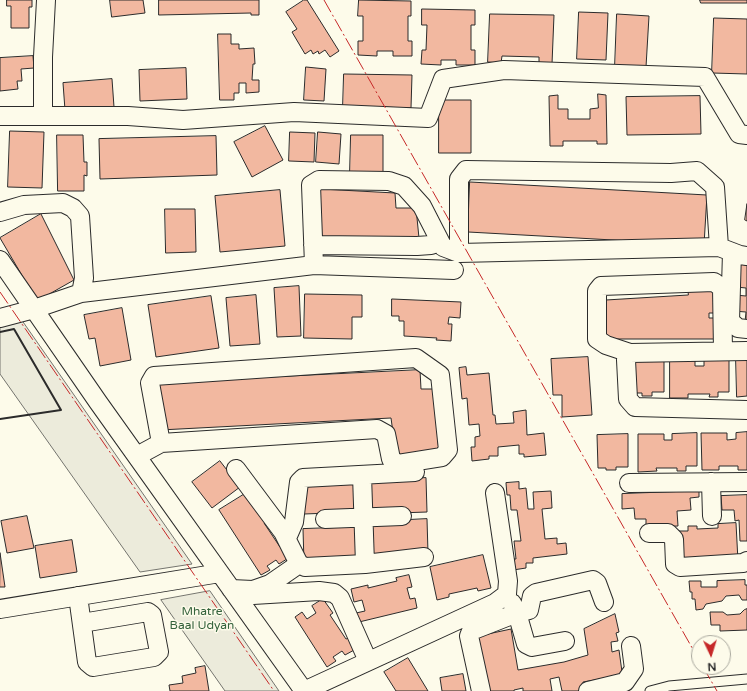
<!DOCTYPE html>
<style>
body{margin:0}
#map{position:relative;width:747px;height:691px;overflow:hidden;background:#fdfbea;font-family:"Varela Round",sans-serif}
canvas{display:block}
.north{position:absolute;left:691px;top:635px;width:40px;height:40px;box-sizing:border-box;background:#fdfbea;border:1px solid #a9a89e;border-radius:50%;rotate:176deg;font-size:11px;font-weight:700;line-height:16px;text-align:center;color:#2b2b2b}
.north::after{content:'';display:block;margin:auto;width:14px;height:18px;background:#c62828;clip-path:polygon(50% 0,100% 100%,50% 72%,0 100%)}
</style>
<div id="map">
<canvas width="747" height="691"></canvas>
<div class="north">N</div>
</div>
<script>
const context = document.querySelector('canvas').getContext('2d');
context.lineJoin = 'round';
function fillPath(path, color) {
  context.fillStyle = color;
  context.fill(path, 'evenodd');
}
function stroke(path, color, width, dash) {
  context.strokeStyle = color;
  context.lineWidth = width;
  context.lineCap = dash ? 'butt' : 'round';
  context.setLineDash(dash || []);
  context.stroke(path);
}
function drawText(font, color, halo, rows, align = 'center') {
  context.font = font + ' "Varela Round",sans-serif';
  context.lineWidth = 3;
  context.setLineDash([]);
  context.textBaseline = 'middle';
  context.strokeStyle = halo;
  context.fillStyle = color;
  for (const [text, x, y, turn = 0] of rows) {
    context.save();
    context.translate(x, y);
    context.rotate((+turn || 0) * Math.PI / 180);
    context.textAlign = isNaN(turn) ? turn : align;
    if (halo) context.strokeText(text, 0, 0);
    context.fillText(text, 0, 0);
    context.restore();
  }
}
const green = new Path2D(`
 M21 319 192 564 140 572 0 374V323Z
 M210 591 279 691H225L161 600Z`);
const building = new Path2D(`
 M7 0H32V7H29V28H11V6H7Z
 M110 0H143L145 13 112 17Z
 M159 0H259V15H251V13L159 15Z
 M304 0H307L339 51 330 57 325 50 319 54 318 51 313 54 311 50 305 54 292 32 297 29 286 12Z
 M359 0 411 1V16H408V41H412V56H393V51H377V56L358 55V41H363V16H358Z
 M700 0H747V3H701Z
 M422 9 475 10V25H471V50H475V65H456V60H441V65L421 64 422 50H426L427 25H422Z
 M579 12 608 13 606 60 577 59Z
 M490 14 554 15 552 64H539V57L502 56 501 63 488 62Z
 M617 14 649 16 646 67 615 66Z
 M714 18 747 19V74L712 73Z
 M218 34H231V44H239V49L254 48 255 64H253L252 80H259V92L246 93V83H239V93H234V100H220Z
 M33 56 34 68 21 69 22 81H17L18 89 0 91V58Z
 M306 67 326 69 324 101 304 100Z
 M186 68 187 99 140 101 139 70Z
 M344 74 412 75 411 108 343 106Z
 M112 79 114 107 65 110 63 83Z
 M598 94 606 95 607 144H597V141H563V146H550L549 96 558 95V109H568V119H590V109L598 108Z
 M700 96 701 134 627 135 626 97Z
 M439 100H471V153H439Z
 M265 126 283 160 252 177 234 142Z
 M10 131 44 132 42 188 8 187Z
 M290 132 315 133 314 162 289 161Z
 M318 132 341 134 339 164 316 162Z
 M57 135H83L84 162H87V176L84 175V191H58Z
 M351 135H383V172H350Z
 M216 136 217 175 100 179 99 139Z
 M470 182 707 195 704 245 468 232Z
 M321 189 395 193 396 208H416L419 238 319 237Z
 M280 190 285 246 220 252 215 196Z
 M747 204V221L745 220Z
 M165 209H195L196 252 166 253Z
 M41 214 74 280 37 301 0 238Z
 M739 264 747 265V322H745L746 312 733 311 735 295 746 296V288L736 287Z
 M299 286 301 336 277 337 274 288Z
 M688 288H714V313H709V318H715L719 339H604L606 300 688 295Z
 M305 294 362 295V317H352V339L304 338Z
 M256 295 260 344 230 346 226 298Z
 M211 296 219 348 156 357 148 305Z
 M392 299 461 302 460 318 449 317 448 324H452L451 341 436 340 437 338 404 336V321H399V316H392Z
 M122 308 131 360 100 366 95 338 89 339 84 315Z
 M588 357 592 415 562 417V395H553L551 359Z
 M736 359H747V396L737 397Z
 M633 360H664V392H652V396H642V393H634Z
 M670 360H695V366H704V360H729V392H718V397H709L710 394H688V398H670Z
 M466 367 467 375 489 373 493 415H495L496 424 514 423 513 412 526 410 527 435 544 433 546 455 524 457V454H519V445L498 447V456H489V459L472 461 471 447H475V437L480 436 479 424 469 425 467 398 462 399 459 368Z
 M420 370 421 389H434L439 453 396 455 391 418 160 430 157 383Z
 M747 432V470H738V466H719V470H702L701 433H727V440L736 439V433Z
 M697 433V466H686V471H677V468H656L657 471 638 472V434H664V440H672V434Z
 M628 434V467H616V470H606V468H598L597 435Z
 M220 461 240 487 212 508 192 482Z
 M356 478 357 512 304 514 302 481Z
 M426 478 427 512 369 514 368 480Z
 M519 482V489L526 488 528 509H534L533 492 551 491 552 508 542 509 545 539 557 538V544L566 543 567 554 533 558V563H526V568L513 570 512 559H516L514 541H521L517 510H511L510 495H507L506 483Z
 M699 491V497L690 498 691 510 677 511 678 526 646 527V519H635L634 508 622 509V494Z
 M248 492 267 522 264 523 280 547 283 546 290 557 279 564 276 560 267 566 270 570 261 575 219 510Z
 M747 495V541H740L739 520 735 521 734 510H722L721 496Z
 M27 516 34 548 7 553 1 521Z
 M427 519 428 553 370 555 369 522Z
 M736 523 738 561 679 564 677 531H688V526H697V529L718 528V524Z
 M360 527 362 561 304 563 303 529Z
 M72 540 77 572 40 578 35 546Z
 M0 553 5 587H0Z
 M483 555 491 588 478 591 477 588 449 594V597L437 600 430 567Z
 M409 575 412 587 407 588 410 599 415 598 417 608 359 622 356 613 365 611 362 600 354 602 351 589 368 585V588L397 581 396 578Z
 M745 580V585H747V600H742L739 595 726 596 722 601 706 604 703 609 696 610 695 599H692V592H690L689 581H701V587H717V581Z
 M323 599 333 613 330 615 346 639 349 638 356 649 345 655 342 651 333 657 336 661 327 667 295 617 302 612 307 619 316 613 312 606Z
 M747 609V630L720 631V625H711L710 612H723L727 615 740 614 744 610Z
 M615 614 619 632 616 633 618 641 611 642 612 652 619 650 623 679 606 678 583 682 584 690 578 691H562L559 677 550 679 552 691H523V688L514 690V691H484L474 637 511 629 518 670 564 662 588 655 584 629Z
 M408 658 428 691H396L384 672Z
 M205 666 209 691H170L169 685 183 683 182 676 196 673 195 668Z
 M463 674 466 691H442L440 678Z`);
const service = new Path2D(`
 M650 691 669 686 747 679`);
const minor = new Path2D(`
 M0 116H128L183 120 294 112 428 118 443 79 504 70 705 77 739 134 747 135
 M43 116V57L46 0
 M0 212 24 205 63 203 73 208 80 216 84 278 81 293
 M313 245 417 246 431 245 440 242
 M732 252 730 321 738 328 747 329
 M459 253V179L466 170 671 173 697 171 715 187 719 247
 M0 260 98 402 304 691
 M314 265 311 185 319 180 389 181 404 186 422 206 443 247 459 253 719 247 740 255 747 256
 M0 318 34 309 81 293 314 265 454 270
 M723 351 722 288 714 282 601 286 597 291V339L606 345 630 353 747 351
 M630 353 626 360 628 399 635 407 747 410
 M137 456 161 443 377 429 386 434 391 459 398 464 442 457 448 450 440 375 416 358 154 376 150 383 161 443
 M362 475 365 564
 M711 482 712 516
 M629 483 747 482
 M325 519 402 516
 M649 533H668L674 539 675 564 680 567 743 563 747 561
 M287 538 294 522 299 482 303 478 415 472
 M299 564 305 567 365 564 424 557
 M231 589 253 590 270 584 299 564 283 532 236 469
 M253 595 319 591 334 593 340 598 368 661
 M78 596 87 662 93 667 154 657 159 652 152 615 148 612 82 623
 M512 603 517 613 526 644 532 647 565 641
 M0 609 220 573
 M304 691 495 603 507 594 508 581 495 493
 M481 691 469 636 471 631 517 613 529 610 532 596 536 593 593 580 597 583 604 602
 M588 691 625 682 634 669 631 646`);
const wall = new Path2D(`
 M0 332 14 329 61 410 0 419`);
const power = new Path2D(`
 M324 0 699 660
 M0 292 274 691
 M703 667 717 691`);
const parkNames = [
 ["Mhatre",202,612],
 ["Baal Udyan",202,626]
];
fillPath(green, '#ecebdb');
stroke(green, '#74746e', 1);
fillPath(building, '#f2b8a0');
stroke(building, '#2b2b2b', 1);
stroke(service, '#2b2b2b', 11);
stroke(minor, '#2b2b2b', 20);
stroke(service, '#fdfbea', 9);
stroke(minor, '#fdfbea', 18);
stroke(wall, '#2b2b2b', 2);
stroke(power, '#c62828', 1, [14, 3, 2, 3]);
drawText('12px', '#34623c', '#fdfbea', parkNames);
</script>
